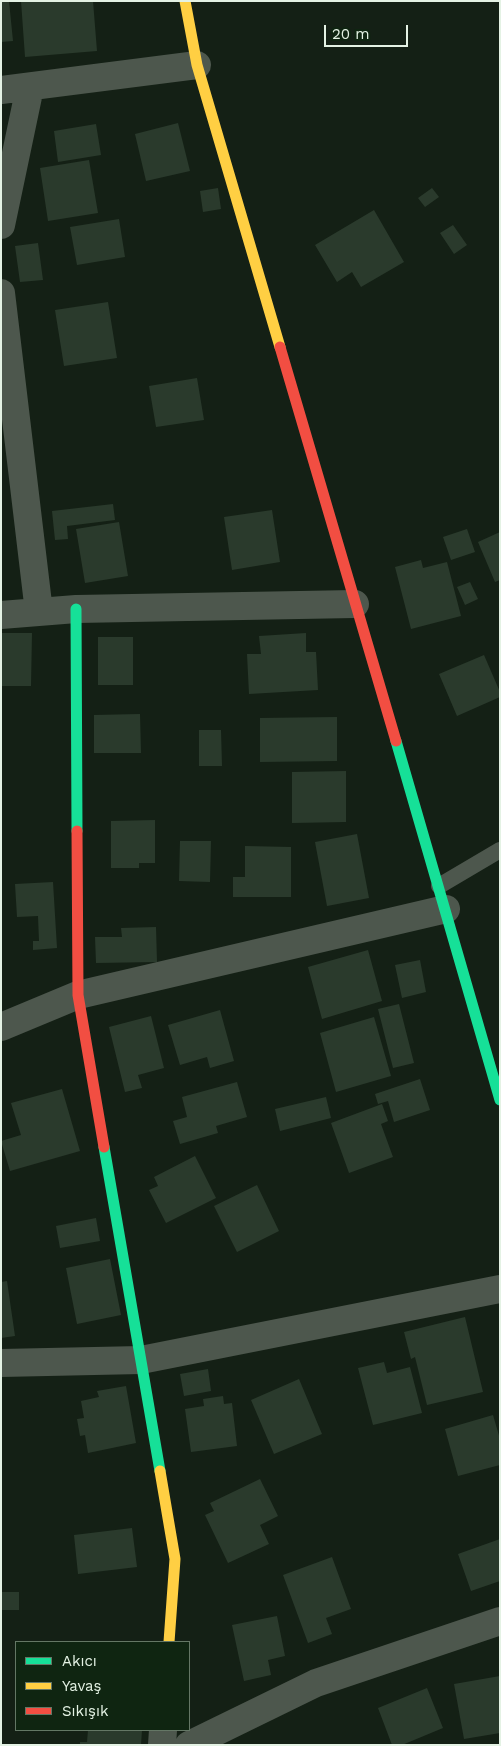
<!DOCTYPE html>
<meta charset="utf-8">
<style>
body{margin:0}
#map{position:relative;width:501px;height:1746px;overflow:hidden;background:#142015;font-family:"Work Sans",sans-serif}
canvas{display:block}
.frame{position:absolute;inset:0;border:2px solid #e4f2e4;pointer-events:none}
.legend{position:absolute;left:15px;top:1641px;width:175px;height:90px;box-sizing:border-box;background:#0f2511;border:1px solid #647765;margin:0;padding:6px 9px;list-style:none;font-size:15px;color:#e4f2e4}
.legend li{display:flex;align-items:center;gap:10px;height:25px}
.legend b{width:25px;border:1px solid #647765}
.scale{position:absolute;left:324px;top:25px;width:84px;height:22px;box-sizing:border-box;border:2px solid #e4f2e4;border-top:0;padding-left:6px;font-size:15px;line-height:18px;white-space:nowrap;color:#e4f2e4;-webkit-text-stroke:4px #0f2511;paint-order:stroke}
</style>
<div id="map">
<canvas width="501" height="1746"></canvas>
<div class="frame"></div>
<ul class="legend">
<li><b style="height:6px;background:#16e098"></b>Akıcı</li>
<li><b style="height:6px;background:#ffcf43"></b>Yavaş</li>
<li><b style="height:6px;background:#f24e42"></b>Sıkışık</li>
</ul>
<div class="scale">20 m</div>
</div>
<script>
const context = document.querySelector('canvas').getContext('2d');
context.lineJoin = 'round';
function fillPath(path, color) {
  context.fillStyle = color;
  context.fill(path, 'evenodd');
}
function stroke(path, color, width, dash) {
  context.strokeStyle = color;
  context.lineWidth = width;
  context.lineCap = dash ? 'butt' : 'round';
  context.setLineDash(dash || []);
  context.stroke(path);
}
const building = new Path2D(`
 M1 1H9L13 41 1 42Z
 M21 1H93L97 51 25 57Z
 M178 123 190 171 146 181 135 134Z
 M96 124 101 155 58 162 54 131Z
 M89 160 98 213 48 221 40 168Z
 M218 188 221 209 203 212 200 191Z
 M432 188 439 197 425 207 418 198Z
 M374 210 404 262 361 287 352 272 337 282 315 245Z
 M119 219 125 257 77 265 70 227Z
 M453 225 467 245 454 254 440 233Z
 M38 243 43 280 20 282 15 246Z
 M108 302 117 358 64 366 55 310Z
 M197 378 204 420 156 427 149 386Z
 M113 504 115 520 67 526 68 539 55 540 52 511Z
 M272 510 280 562 232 570 224 517Z
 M119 522 128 576 85 583 76 529Z
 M467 529 475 552 451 560 443 537Z
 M500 532V580L495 582 478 542Z
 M421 560 423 568 447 562 461 616 411 629 395 567Z
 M470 582 478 599 465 605 457 587Z
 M1 633H32L31 686H1Z
 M306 633V652H316L318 690 249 694 247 654H261L259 636Z
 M98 637H133V685H98Z
 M484 655 500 692V697L457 716 439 674Z
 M140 714 141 753H94V715Z
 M337 717V761L260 762V718Z
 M199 730H221L222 766H199Z
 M346 771V822L292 823V772Z
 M155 820V863H139V868H111V821Z
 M357 834 369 898 327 906 315 842Z
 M180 841H211L210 882 179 881Z
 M245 846 291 847V897H233V877H245Z
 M53 882 57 948 33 950V941H39L38 916 17 917 15 884Z
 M156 927 157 962 96 963 95 937H122L121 928Z
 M368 950 382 1001 322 1019 308 967Z
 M420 960 426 992 402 998 395 965Z
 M399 1004 414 1063 393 1068 378 1009Z
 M220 1010 234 1061 210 1068 207 1057 180 1065 168 1025Z
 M151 1016 164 1068 138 1075 142 1088 125 1092 109 1027Z
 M374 1017 391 1076 336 1092 320 1033Z
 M420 1079 430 1110 394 1122 388 1101 378 1104 375 1094Z
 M237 1082 247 1117 216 1126 218 1133 180 1144 173 1121 187 1117 182 1097Z
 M62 1089 80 1151 10 1171 1 1141 21 1135 11 1103Z
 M326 1097 331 1118 280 1131 275 1109Z
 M382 1104 388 1121 381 1124 393 1157 349 1173 331 1123Z
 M195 1156 216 1198 166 1223 149 1190 158 1186 154 1177Z
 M257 1185 279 1231 237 1252 214 1206Z
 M96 1218 100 1241 60 1248 56 1226Z
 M110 1259 121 1315 77 1324 66 1268Z
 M7 1281 15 1336 1 1338V1282Z
 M465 1317 483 1392 427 1405 415 1357 411 1359 404 1332Z
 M384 1362 387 1373 410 1367 422 1413 373 1425 358 1368Z
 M208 1369 211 1391 184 1396 180 1374Z
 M299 1379 322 1434 274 1454 251 1400Z
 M126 1386 136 1443 88 1453 85 1435 80 1436 77 1419 84 1418 81 1401 99 1397 97 1391Z
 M223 1396 224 1404 232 1403 237 1446 191 1452 185 1409 204 1406 203 1399Z
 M493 1415 500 1439V1465L458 1476 445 1429Z
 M260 1479 278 1516 260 1525 269 1544 228 1563 205 1515 214 1511 210 1503Z
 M132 1528 137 1567 78 1574 74 1535Z
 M500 1539V1581L471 1591 458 1554Z
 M332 1557 351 1609 326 1618 332 1634 308 1643 283 1575Z
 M1 1592H19V1610H1Z
 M277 1616 285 1656 268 1660 271 1675 244 1681 232 1625Z
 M500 1676V1733L464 1739 454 1684Z
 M427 1688 443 1728 402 1745H392L378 1708Z
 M88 1730H142L141 1745H80V1742H87Z`);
const lane = new Path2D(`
 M439 886 500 850`);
const street = new Path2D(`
 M1 90 197 65
 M1 225 30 87
 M1 293 39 612
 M1 615 76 609 355 604
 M1 1027 78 995 446 909
 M1 1363 141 1360 500 1289
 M162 1745 163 1730
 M189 1745 316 1683 500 1621`);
const fast = new Path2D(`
 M76 609 77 831
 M396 741 500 1100
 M104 1147 160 1471`);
const slow = new Path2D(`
 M185 1 197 65 280 347
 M160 1471 175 1559 169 1642`);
const jam = new Path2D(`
 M280 347 396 741
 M77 831 78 995 104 1147`);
fillPath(building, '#2a3a2c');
stroke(lane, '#4d574d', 16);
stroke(street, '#4d574d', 28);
stroke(fast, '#16e098', 11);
stroke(slow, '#ffcf43', 11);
stroke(jam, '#f24e42', 11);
</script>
